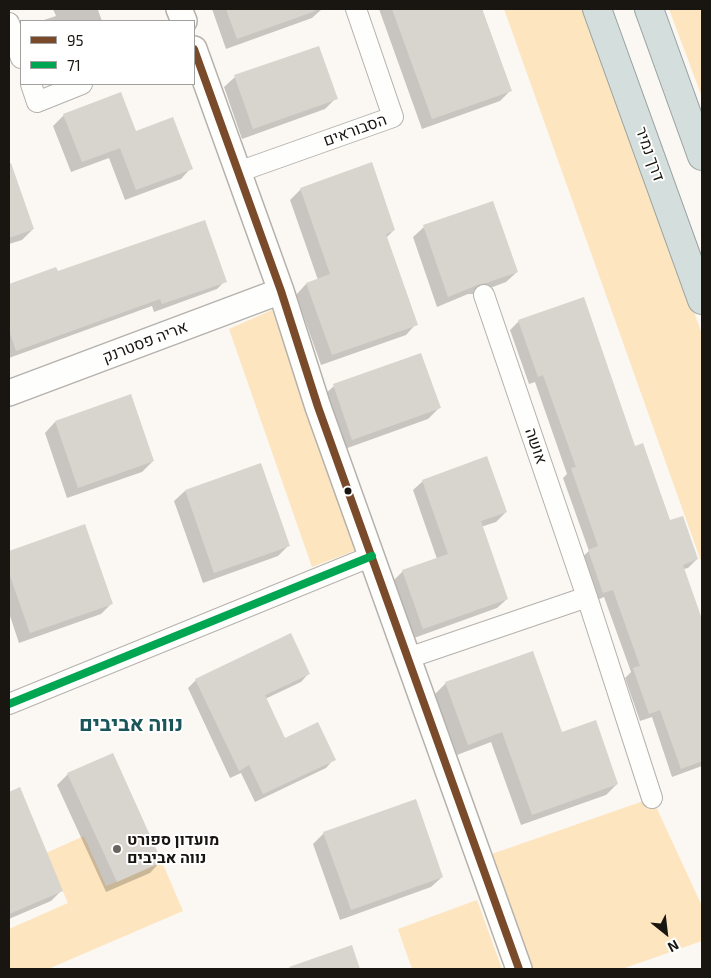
<!DOCTYPE html>
<meta charset="utf-8">
<style>
body{margin:0}
#map{position:relative;width:711px;height:978px;overflow:hidden;background:#fbf7f2;font-family:"Exo 2",sans-serif}
canvas{display:block}
.frame{position:absolute;inset:0;border:10px solid #191510;pointer-events:none}
.legend{position:absolute;left:20px;top:20px;width:175px;height:65px;box-sizing:border-box;background:#fff;border:1px solid #a3a19f;margin:0;padding:6px 9px;list-style:none;font-size:15px;color:#191510}
.legend li{display:flex;align-items:center;gap:10px;height:25px}
.legend b{width:25px;border:1px solid #a3a19f}
.north{position:absolute;left:641px;top:908px;width:50px;height:50px;-webkit-text-stroke:4px #fff;paint-order:stroke;rotate:151deg;font-size:14px;font-weight:700;line-height:20px;text-align:center;color:#191510}
.north::after{content:'';display:block;margin:auto;width:18px;height:22px;background:#191510;clip-path:polygon(50% 0,100% 100%,50% 72%,0 100%)}
</style>
<div id="map">
<canvas width="711" height="978"></canvas>
<div class="frame"></div>
<ul class="legend">
<li><b style="height:6px;background:#7a4b2a"></b>95</li>
<li><b style="height:6px;background:#00a651"></b>71</li>
</ul>
<div class="north">N</div>
</div>
<script>
const context = document.querySelector('canvas').getContext('2d');
context.lineJoin = 'round';
function fillPath(path, color) {
  context.fillStyle = color;
  context.fill(path, 'evenodd');
}
function stroke(path, color, width, dash) {
  context.strokeStyle = color;
  context.lineWidth = width;
  context.lineCap = dash ? 'butt' : 'round';
  context.setLineDash(dash || []);
  context.stroke(path);
}
function drawText(font, color, halo, rows, align = 'center') {
  context.font = font + ' "Exo 2",Heebo,sans-serif';
  context.lineWidth = 4;
  context.setLineDash([]);
  context.textBaseline = 'middle';
  context.strokeStyle = halo;
  context.fillStyle = color;
  for (const [text, x, y, turn = 0] of rows) {
    context.save();
    context.translate(x, y);
    context.rotate((+turn || 0) * Math.PI / 180);
    context.textAlign = isNaN(turn) ? turn : align;
    if (halo) context.strokeText(text, 0, 0);
    context.fillText(text, 0, 0);
    context.restore();
  }
}
const green = new Path2D(`
 M504 9H584L702 334V564Z
 M669 9H702V97Z
 M272 310 359 549 312 567 229 329Z
 M652 798 702 906V941L622 969H527L489 855Z
 M84 836 106 886 162 862 183 911 48 969H9V929L68 903 46 853Z
 M477 900 502 969H412L398 929Z`);
const shadow = new Path2D(`
 M53 9H101L98 10 102 21H41L56 16Z
 M212 9H322L312 18 226 49Z
 M379 9H482L511 90 500 101 422 129Z
 M235 77 336 98 325 109 242 139 224 87Z
 M64 115 135 132 191 168 181 179 125 200 109 158 71 172 53 126Z
 M9 161 33 229 22 240 9 244Z
 M301 189 394 230 386 238 416 324 406 335 321 365 296 295 306 284 318 280 290 200Z
 M424 227 517 272 506 282 474 294H468L437 307 413 237Z
 M56 269 57 273 225 281 217 289 154 312 152 306 9 358V285Z
 M519 321 635 447 669 522 697 559 688 568 684 569 702 623V766L672 777 652 717 640 721 625 678 631 672 604 597 595 601 580 559 589 551 563 478 567 474 535 382 529 384 510 330Z
 M334 386 439 408 428 419 342 450 323 396Z
 M55 422 153 461 142 472 67 498 45 433Z
 M423 481 506 512 496 522 481 527 507 599 497 608 414 638 393 581 403 571 437 559 413 490Z
 M185 491 289 545 278 556 203 583 174 501Z
 M85 526 112 603 101 614 19 643 9 613V553Z
 M309 673 301 682 265 699 285 740 334 759 326 768 255 802 241 773 230 778 188 688 196 680Z
 M446 683 561 733 617 784 606 795 521 825 491 742 457 755 435 694Z
 M68 774 160 862 150 873 106 892 57 785Z
 M20 788 61 891 51 901 9 919V793Z
 M324 833 442 877 431 887 340 920 313 844Z
 M351 946 359 969H287Z`);
const building = new Path2D(`
 M226 9H315V11L237 39Z
 M392 9H482L512 91 432 119Z
 M319 46 338 99 253 129 234 75Z
 M121 92 136 131 173 117 193 169 136 190 120 148 82 162 63 114Z
 M372 162 395 230 386 234 418 325 332 355 306 283 330 274 300 188Z
 M11 163 34 229 9 238V164Z
 M493 201 518 272 486 283 480 284 448 297 423 225Z
 M205 220 227 282 162 304 160 299 16 351 9 330V284L56 267 58 271Z
 M584 297 635 446 643 443 670 520 683 516 698 559 683 565 702 619V761L681 769 660 710 649 714 633 668 640 666 613 590 603 593 588 550 598 546 571 468 576 467 543 375 538 377 518 320Z
 M421 353 441 408 352 440 333 384Z
 M131 394 154 461 78 488 55 421Z
 M487 456 507 512 481 521 508 599 423 629 402 570 448 554 422 480Z
 M261 463 290 546 214 573 185 490Z
 M85 524 113 604 30 633 9 573V551Z
 M291 633 310 674 265 695 285 738 318 722 336 760 263 794 249 765 239 771 195 679Z
 M533 651 562 732 596 720 618 784 532 815 502 732 468 745 445 682Z
 M113 753 162 862 117 882 67 773Z
 M20 787 63 891 9 914V792Z
 M416 799 443 877 351 910 323 832Z
 M352 945 360 969H290L289 967Z`);
const minor = new Path2D(`
 M9 23 21 58
 M31 84 37 102 82 84
 M238 172 393 117 356 9
 M484 295 587 597 652 798
 M408 658 587 597
 M9 704 372 556`);
const tertiary = new Path2D(`
 M179 9 184 21
 M194 49 281 291 318 407 519 969
 M9 393 281 291`);
const trunk = new Path2D(`
 M597 9 702 300
 M649 9 702 156`);
const bus1 = new Path2D(`
 M194 49 281 291 318 407 519 969`);
const bus2 = new Path2D(`
 M9 704 372 556`);
const markers = [
 [348,491,4.5,"#191510"],
 [117,849,5,"#68645f"]
];
const streetNames = [
 ["הסבוראים",355,130,-20],
 ["דרך נמיר",650,154,70],
 ["אריה פסטרנק",145,342,-21],
 ["אושה",536,446,71]
];
const poiNames = [
 ["מועדון ספורט",127,840],
 ["נווה אביבים",127,858]
];
const districtNames = [
 ["נווה אביבים",131,724]
];
fillPath(green, '#fde5bf');
fillPath(shadow, '#0003');
fillPath(building, '#d8d4ce');
stroke(minor, '#b5b1ac', 22);
stroke(tertiary, '#b5b1ac', 28);
stroke(trunk, '#97a3a2', 30);
stroke(minor, '#fefefd', 20);
stroke(tertiary, '#fefefd', 25);
stroke(trunk, '#d3dedd', 28);
stroke(bus1, '#7a4b2a', 8);
stroke(bus2, '#00a651', 8);
for (const [x, y, r, color] of markers) {
  const dot = new Path2D();
  dot.arc(x, y, r, 0, 2 * Math.PI);
  context.fillStyle = color;
  context.fill(dot);
  stroke(dot, '#fff', 2);
}
drawText('16px', '#191510', '#fff', streetNames);
drawText('bold 16px', '#191510', '#fff', poiNames, 'left');
drawText('bold 21px', '#1a5559', '#fff', districtNames);
</script>
